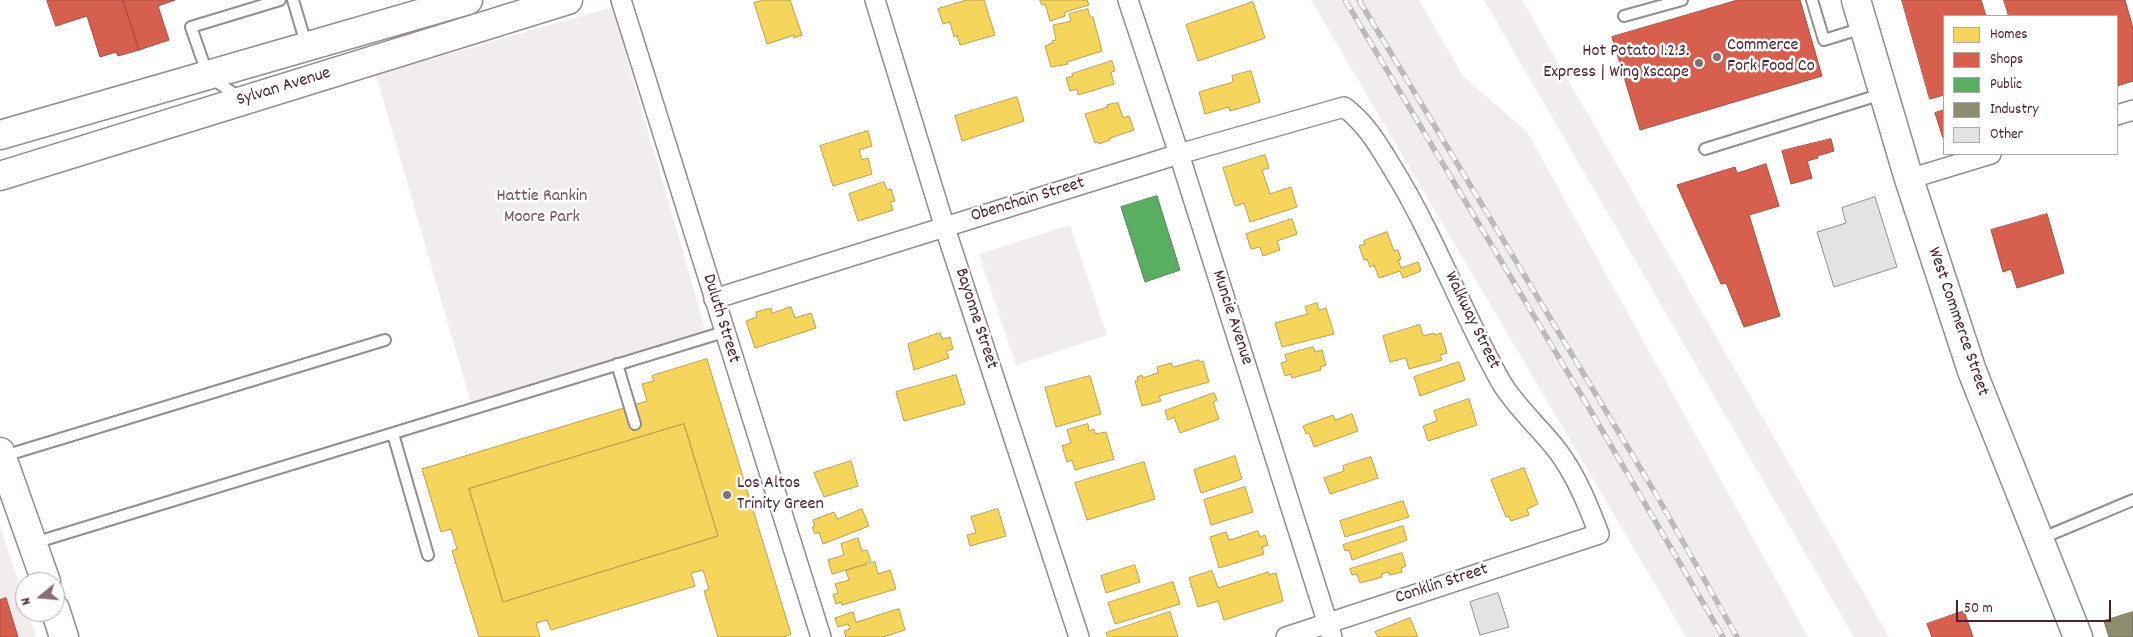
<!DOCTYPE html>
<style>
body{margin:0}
#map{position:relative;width:2133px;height:637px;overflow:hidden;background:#fff;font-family:Dekko,sans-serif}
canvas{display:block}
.legend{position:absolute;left:1943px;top:15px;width:175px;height:140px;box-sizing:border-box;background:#fff;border:1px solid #b7a5aa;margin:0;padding:6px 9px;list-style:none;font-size:15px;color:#4a1f2b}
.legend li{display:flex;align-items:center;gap:10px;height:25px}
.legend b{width:25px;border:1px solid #b7a5aa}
.north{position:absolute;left:15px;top:572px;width:50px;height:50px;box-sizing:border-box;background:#fff;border:1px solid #b7a5aa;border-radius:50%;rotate:253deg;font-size:14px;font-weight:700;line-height:20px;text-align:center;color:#4a1f2b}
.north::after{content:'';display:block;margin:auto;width:18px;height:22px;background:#896d75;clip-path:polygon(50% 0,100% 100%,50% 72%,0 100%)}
.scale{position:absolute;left:1956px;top:600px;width:155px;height:22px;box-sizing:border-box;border:2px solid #4a1f2b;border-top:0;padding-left:6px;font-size:15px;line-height:18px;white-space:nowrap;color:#4a1f2b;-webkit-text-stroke:4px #fff;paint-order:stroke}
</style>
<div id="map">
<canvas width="2133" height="637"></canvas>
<ul class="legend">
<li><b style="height:14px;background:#f6d55c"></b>Homes</li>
<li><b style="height:14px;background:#d6604d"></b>Shops</li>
<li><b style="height:14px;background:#5aae61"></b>Public</li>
<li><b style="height:14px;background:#8c8c6e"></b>Industry</li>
<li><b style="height:14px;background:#e4e2e3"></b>Other</li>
</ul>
<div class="north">N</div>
<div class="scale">50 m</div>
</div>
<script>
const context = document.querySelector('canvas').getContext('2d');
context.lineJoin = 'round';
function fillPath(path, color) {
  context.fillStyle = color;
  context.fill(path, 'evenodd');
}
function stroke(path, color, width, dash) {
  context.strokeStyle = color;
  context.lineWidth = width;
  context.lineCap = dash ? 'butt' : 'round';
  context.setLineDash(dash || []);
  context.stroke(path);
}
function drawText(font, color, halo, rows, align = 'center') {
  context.font = font + ' Dekko,sans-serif';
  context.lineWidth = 5;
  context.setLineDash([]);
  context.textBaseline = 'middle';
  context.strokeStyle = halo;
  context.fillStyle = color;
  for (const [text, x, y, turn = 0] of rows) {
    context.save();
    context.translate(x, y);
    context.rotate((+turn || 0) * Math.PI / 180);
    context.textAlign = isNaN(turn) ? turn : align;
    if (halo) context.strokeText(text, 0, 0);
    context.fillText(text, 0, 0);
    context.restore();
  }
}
const built = new Path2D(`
 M1311 0H1419L1463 76 1527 132 1808 637H1686Z
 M1484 0H1522L1889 637H1854Z
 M612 7 709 342 473 410 376 75Z
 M1070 225 1107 335 1016 365 979 254Z
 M0 526 25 602V612H28L36 637H0Z`);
const homes = new Path2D(`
 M764 0H790L802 35 794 38V35L767 44 754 3Z
 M967 0H984L995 35 960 45 957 35 954 37 950 22 943 24 938 9Z
 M1040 0H1087L1089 5 1065 12V16L1050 21 1045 4 1042 5Z
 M1253 2 1265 38 1198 61 1186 25Z
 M1088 9 1090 17H1093L1102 51 1067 62 1068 64 1051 67 1045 46 1053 43 1052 41 1056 40 1053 25 1071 21 1069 14Z
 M1112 61 1115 71 1111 72 1114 84 1078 95 1077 89 1070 91 1066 78 1073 76 1072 74Z
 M1251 71 1260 102 1230 111 1229 107 1205 114 1199 92 1233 82 1232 76Z
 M1017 97 1024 121 962 141 955 116Z
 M1118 103 1123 118 1129 116 1134 130 1110 138V140L1099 144V142L1095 143 1085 114 1108 107 1107 105Z
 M868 131 872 146 859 150 862 160 868 158 872 174 833 186 820 146Z
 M1265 155 1269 168 1262 170 1270 194 1291 187 1297 207 1250 222 1244 203 1235 206 1223 168Z
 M884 182 887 190 891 189 895 201 890 202 893 210 858 221 849 194Z
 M1292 219 1297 234 1277 241 1280 250 1263 256 1260 247 1251 249 1246 234Z
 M1387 232 1394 251 1398 250 1401 259 1398 260 1401 268 1418 262 1421 271 1403 278 1400 271 1379 278 1374 265 1370 267 1367 259 1364 260 1359 246 1365 244 1364 241Z
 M1317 303 1319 310 1326 308 1334 334 1282 347 1275 323 1308 314 1305 307Z
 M791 307 795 318 811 313 816 328 755 348 746 321 757 317 756 312 771 308 772 313Z
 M1420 325 1423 336 1434 333 1435 335 1441 333 1447 353 1440 355 1442 360 1409 369 1406 358 1390 362 1383 336Z
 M940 333 942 339 950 337 953 349 946 351 949 358 914 370 908 344Z
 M1313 347 1315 352 1322 350 1326 365 1320 367 1321 370 1292 378 1291 374 1285 376 1281 363 1287 361 1285 355Z
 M707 359 791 634 784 637H718L704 591 709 589 703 570 691 573 695 586 551 630 547 620 536 623 540 637H479L452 551 457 549 451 529 441 532 422 469 647 401 642 384 654 381 652 376ZM684 424 718 536 503 602 469 489Z
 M1199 360 1200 362 1203 361 1209 382 1159 396 1161 401 1142 406 1135 381H1138L1137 377 1142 375 1143 378 1158 373 1157 367 1171 363 1173 367Z
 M1459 362 1465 380 1420 396 1414 377Z
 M956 375 965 404 904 421 896 392Z
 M1090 376 1101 414 1056 427 1045 388Z
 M1214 393 1217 400 1213 402 1219 419 1180 433 1174 417 1168 420 1165 411Z
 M1469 399 1477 425 1428 441 1423 426 1437 421 1434 411Z
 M1352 414 1358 431 1314 447 1309 433 1306 434 1303 426 1333 415 1335 420Z
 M684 424 718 536 503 602 469 489Z
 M1088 424 1089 431 1094 429 1095 434 1106 432 1114 459 1075 470 1072 460 1067 462 1062 446 1071 443 1067 430Z
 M1235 456 1242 479 1201 493 1194 470Z
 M1371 457 1378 478 1330 494 1324 478 1344 471 1343 466Z
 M851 461 858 486 824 497 814 473Z
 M1144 462 1155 499 1087 520 1075 483Z
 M1524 468 1538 504 1527 509 1529 515 1511 521 1509 516 1506 517 1491 480Z
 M1245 487 1253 512 1211 525 1204 500Z
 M1403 501 1409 517 1345 537 1340 521Z
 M862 509 869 526 823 544 819 532 815 534 812 527 815 526 813 520 834 512 837 519Z
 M998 509 1006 536 970 546 967 535 976 533 971 517Z
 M1403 526 1407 540 1352 560 1349 550 1345 551 1343 545Z
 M1258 531 1260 537 1265 535 1268 545 1262 547 1264 554 1219 568 1210 537 1226 532 1229 540Z
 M858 538 862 551 867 550 871 561 865 563 866 564 832 574 828 560 844 555 841 544Z
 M1402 553 1406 566 1401 568 1402 572 1390 575 1389 572 1381 574 1382 577 1360 583 1357 574 1352 575 1350 569Z
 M875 562 878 574 890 570 896 589 842 605 841 602 836 604 833 595 838 593 835 584 849 580 846 571Z
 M1135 565 1140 582 1106 593 1101 576Z
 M1212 571 1218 588 1268 572 1269 575 1276 573 1283 601 1224 620 1218 601 1198 607 1189 578Z
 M1173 582 1180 604 1115 624 1108 603Z
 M899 609 905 630 883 637H846L844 631 850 629 848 624 838 627 835 618 853 612 856 622Z
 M1170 612 1178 637H1108L1106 633Z
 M1410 618 1418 637H1378L1375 632Z`);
const shops = new Path2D(`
 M47 0H123L139 50 118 56 116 52 100 57 87 16 56 26Z
 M123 0H175L158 6 169 40 139 50Z
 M1738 0H1800L1822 76 1640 130 1612 37Z
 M1902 0H1981L1986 16H1944V95L1930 99Z
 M2004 0H2125L2133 28V81L2117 86V16H2009Z
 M1944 110V138H1943L1935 113Z
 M1831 139 1834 151 1817 156 1818 158 1807 161 1812 178 1791 184 1782 151Z
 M1766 164 1779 206 1749 215 1780 316 1744 327 1726 283 1721 284 1677 185 1735 167 1737 173Z
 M2047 214 2064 273 2017 288 2011 269 2003 272 1991 230Z
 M6 598 18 637H0V600Z
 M1964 611 1973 637H1932L1927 624Z`);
const public = new Path2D(`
 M1157 196 1180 270 1145 282 1121 207Z`);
const industry = new Path2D(`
 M2133 612V637H2109L2104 621Z`);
const building = new Path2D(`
 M1875 197 1897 267 1834 287 1817 232 1846 223 1842 208Z
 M1498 593 1509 627 1480 635 1470 602Z`);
const lane = new Path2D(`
 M293 0 307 47
 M1812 0 1824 40 1863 28
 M1624 16 1682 0
 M239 97 208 76 191 27 280 0
 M1705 149 1882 94
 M617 364 635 424
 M393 434 428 555
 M4 456 385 340
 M2040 539 2133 500
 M34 543 724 332`);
const street = new Path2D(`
 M621 0 821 637
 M875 0 945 228 1079 637
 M1128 0 1179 154 1332 637
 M2117 115 2133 110
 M1909 179 1991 154
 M714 299 1179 154 1344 107C1366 123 1379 146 1393 169 1435 237 1462 313 1501 382 1515 406 1540 428 1557 450 1576 475 1588 505 1599 534L1286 637`);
const secondary = new Path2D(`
 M1856 0 1909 179 1972 371 2078 637
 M0 135 468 0
 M0 176 568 0
 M0 452 46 582
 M55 609 64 637`);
const rail = new Path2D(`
 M1345 0 1589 408 1723 637
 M1359 0 1657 496 1737 637`);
const markers = [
 [1717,57,5,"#896d75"],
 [1699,63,5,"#896d75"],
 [727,495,5,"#896d75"]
];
const poiNames = [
 ["Commerce",1727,47],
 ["Fork Food Co",1727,68],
 ["Hot Potato 1.2.3.",1689,53,"right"],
 ["Express | Wing Xscape",1689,74,"right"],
 ["Los Altos",737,485],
 ["Trinity Green",737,506]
];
const streetNames = [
 ["Sylvan Avenue",284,88,-17],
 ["Obenchain Street",1028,201,-17],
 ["Muncie Avenue",1231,318,72],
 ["Duluth Street",720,319,73],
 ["Bayonne Street",975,319,72],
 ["Walkway Street",1471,321,64],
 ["West Commerce Street",1957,322,71],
 ["Conklin Street",1442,585,-18]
];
const parkNames = [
 ["Hattie Rankin",542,198],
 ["Moore Park",542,219]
];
fillPath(built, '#f1edee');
fillPath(homes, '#f6d55c');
stroke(homes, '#c29e4d', 1);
fillPath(shops, '#d6604d');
stroke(shops, '#ac4c43', 1);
fillPath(public, '#5aae61');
stroke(public, '#558351', 1);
fillPath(industry, '#8c8c6e');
stroke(industry, '#786b5a', 1);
fillPath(building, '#e4e2e3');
stroke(building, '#948c8e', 1);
stroke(lane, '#948c8e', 14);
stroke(street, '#948c8e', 22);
stroke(secondary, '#948c8e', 31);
stroke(lane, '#fff', 10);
stroke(street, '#fff', 19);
stroke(secondary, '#fff', 28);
stroke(rail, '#bdb8b9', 5.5);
stroke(rail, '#fff', 4, [11]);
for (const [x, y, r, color] of markers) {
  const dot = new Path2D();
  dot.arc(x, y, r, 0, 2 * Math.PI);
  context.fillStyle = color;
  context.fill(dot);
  stroke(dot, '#fff', 2);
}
drawText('18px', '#4a1f2b', '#fff', poiNames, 'left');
drawText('18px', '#4a1f2b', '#fff', streetNames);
drawText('18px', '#714f58', '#fff', parkNames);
</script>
